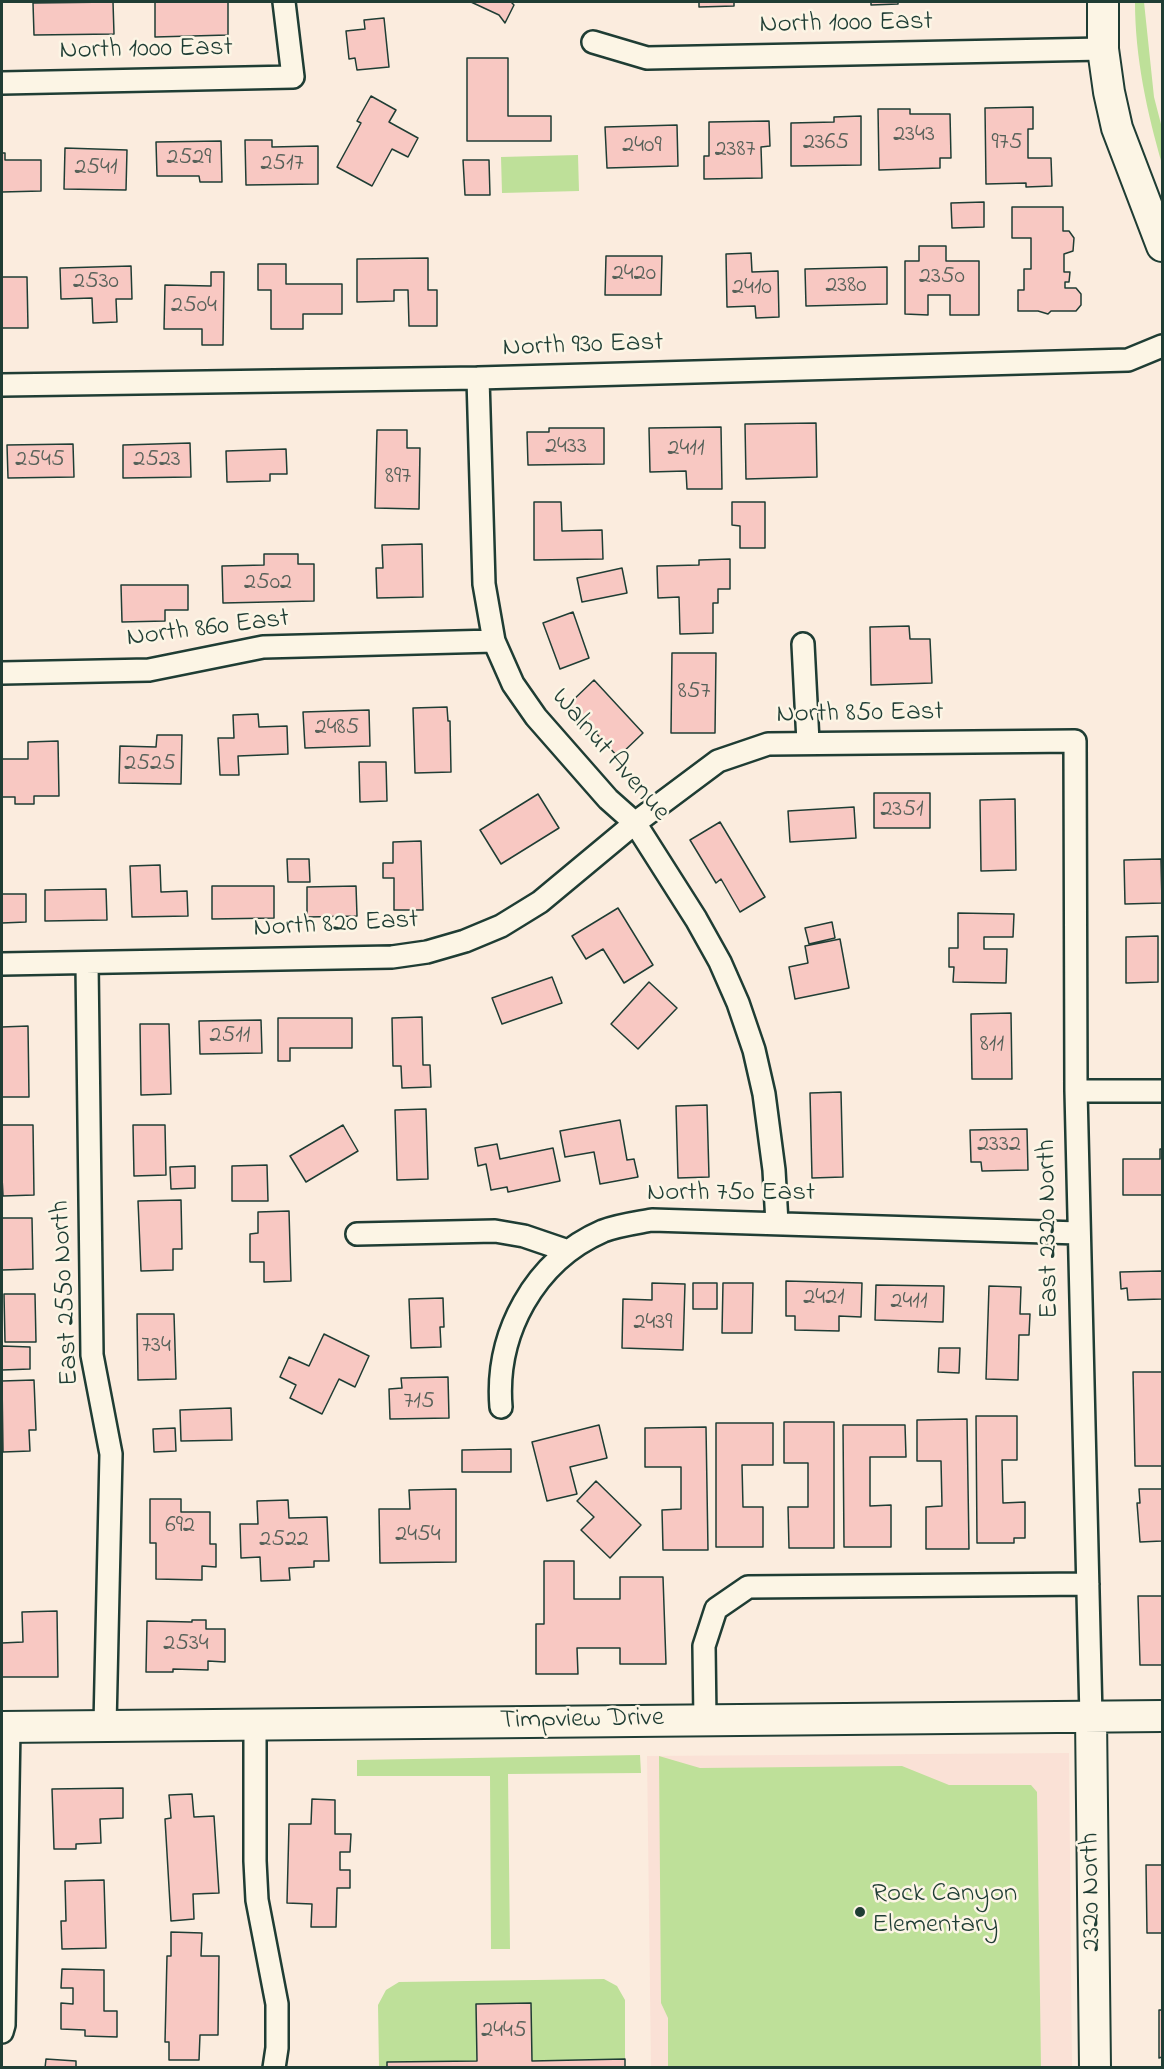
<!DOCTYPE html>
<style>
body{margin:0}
#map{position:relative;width:1164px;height:2069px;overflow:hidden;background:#fbecde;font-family:"Indie Flower",sans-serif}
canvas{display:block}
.frame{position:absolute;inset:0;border:3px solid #1f3d34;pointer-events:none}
</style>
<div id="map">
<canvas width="1164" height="2069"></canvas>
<div class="frame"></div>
</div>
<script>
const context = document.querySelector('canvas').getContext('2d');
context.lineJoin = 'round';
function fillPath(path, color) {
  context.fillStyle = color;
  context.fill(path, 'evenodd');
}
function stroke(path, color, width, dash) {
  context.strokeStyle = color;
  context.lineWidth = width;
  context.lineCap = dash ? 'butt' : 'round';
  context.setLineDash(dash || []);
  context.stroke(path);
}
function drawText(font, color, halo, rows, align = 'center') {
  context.font = font + ' "Indie Flower",sans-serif';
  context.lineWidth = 5;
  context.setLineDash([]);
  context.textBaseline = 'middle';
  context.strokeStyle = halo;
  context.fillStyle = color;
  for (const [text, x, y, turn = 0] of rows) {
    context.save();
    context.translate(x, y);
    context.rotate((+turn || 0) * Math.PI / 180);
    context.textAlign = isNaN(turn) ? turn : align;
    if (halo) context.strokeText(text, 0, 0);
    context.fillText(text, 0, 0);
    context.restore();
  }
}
const built = new Path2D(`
 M1069 1753 1072 2067H651L647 1756Z`);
const green = new Path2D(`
 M1135 2H1144L1154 97 1162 128V164C1147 112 1135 57 1135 2Z
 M578 155 579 191 502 193 501 157Z
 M640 1755 641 1773 508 1774 510 1949H491L490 1776H357V1760Z
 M659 1756 700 1768 902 1766 949 1785H1031L1037 1792 1041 2067H668V2018L661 2003Z
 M604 1979 617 1986 625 2000V2067H379L378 2005 386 1990 399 1982Z`);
const building = new Path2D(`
 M113 2 114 34 34 35 33 3Z
 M155 2H228V35L155 37Z
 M471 2H511L514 5 505 23 499 15Z
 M699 2H734V6L699 7Z
 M871 2H898V4L871 5Z
 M384 18 389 67 357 70 355 58 349 59 346 31 365 29 364 20Z
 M467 58H508V116H551V141H467Z
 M371 96 396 110 389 122 418 138 408 157 392 149 372 186 337 167 361 123 357 121Z
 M1033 107V129H1028V158H1051L1052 186 1026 187V183L986 184 985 108Z
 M878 109H910V114H950L951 158H940V168L879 170Z
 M861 116V165L791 166V123L834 122V117Z
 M769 121 770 146 761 147 762 178 704 179V156H709V122Z
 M677 125 678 166 607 168 605 127Z
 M245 140H272V147L318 146V184L246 185Z
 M221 141 222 182H200L199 176H157L156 142Z
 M65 148 127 150 126 190 64 189Z
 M2 153H5V160H41V191L2 192Z
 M463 160H489L490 195H465Z
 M984 202V227L952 228 951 203Z
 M1012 207H1063V231H1069L1074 238 1073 251 1064 254V272H1070L1069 282H1065V288H1076L1081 294V305L1076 311H1051L1048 314 1038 311H1018V290H1024V269H1031V238H1012Z
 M919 246H946V261H979V315H950V295H928V315L905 314V261H919Z
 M751 253 752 272 778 271 779 317 756 318 755 306 727 307 726 254Z
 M606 256H662L661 295H605Z
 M428 258V290H437V326H409L408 290H394V301L357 302V259Z
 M258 264H286V284H342V314H303V329H271V290H258Z
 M131 266 132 299H116L117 322 93 323 92 298 61 299 60 268Z
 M887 267V304L806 306 805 269Z
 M211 272H224L223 345H202V329H164L165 285 211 286Z
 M2 277H27L28 328H2Z
 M816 423 817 477 746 479 745 424Z
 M721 427 722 489H687L686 471 650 472 649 428Z
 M549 428H604V464L528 465 527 432H549Z
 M377 430H407V448H420L419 509 375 508Z
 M190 443 191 477 123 478V445Z
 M73 444 74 477 8 478 7 445Z
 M286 449 287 474H270V481L227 482 226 451Z
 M534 502H561L562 531 602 530 603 559 534 560Z
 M732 502H765V548H740V526L732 525Z
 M422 544 423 597 377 598 376 568H383L382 545Z
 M264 554H298V564H314V601L223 603 222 566 264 565Z
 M730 559V589H718V603H713V633L680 634 679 597 658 598 657 566 699 565V560Z
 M622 568 627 593 582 602 577 578Z
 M121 585H188V610H165V621L122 622Z
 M573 612 589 658 560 669 543 623Z
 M909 626 910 639H930L932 683 871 685 870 627Z
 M672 653H716L715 733H671Z
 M594 680 643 733 618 757 569 704Z
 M447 707 448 721H450L451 772 415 773 413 708Z
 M369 710 370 746 305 748 303 712Z
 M258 714 259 727 287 726 288 754 238 756 239 775H220L218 738H234L233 715Z
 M157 735H182L181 784 119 783 120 746 156 747Z
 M58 741 59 796H34V804H15V797H2V759H28V742Z
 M359 762H386L387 801 360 802Z
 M874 793H930V828H874Z
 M538 794 559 828 501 864 480 830Z
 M1015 799 1016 870 981 871 980 800Z
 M854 807 856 838 790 842 788 811Z
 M720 822 765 897 740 912 721 879 716 883 690 840Z
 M421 841 423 910H394V878H383V863H393V842Z
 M287 859H309L310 882H288Z
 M1161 859 1162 903 1125 904 1124 860Z
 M160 865 161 892 187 891 188 916 132 917 130 866Z
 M212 886H274V918L212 919Z
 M356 886 357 916 307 917V887Z
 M106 889 107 920 45 921V890Z
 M2 894H26V922L2 923Z
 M618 908 653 965 624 983 603 949 586 959 572 936Z
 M958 913 1014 914 1013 937H984V949H1007L1006 983 953 982 954 967H949V948H958Z
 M832 922 835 938 809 944 805 928Z
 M1158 936V982L1126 983V937Z
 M840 939 849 988 795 999 789 967 808 963 805 946Z
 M552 977 562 1003 502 1024 492 998Z
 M649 982 677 1008 638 1049 611 1024Z
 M1011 1013 1012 1079H972L971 1014Z
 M422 1017 423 1065H430L431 1087 402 1088 401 1066H393L392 1018Z
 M278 1018H352V1048H290V1061H278Z
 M261 1020 262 1053 200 1054 199 1021Z
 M140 1024H169L171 1094 141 1095Z
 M28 1026 29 1097H2V1027Z
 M841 1092 843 1177 812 1178 810 1093Z
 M707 1105 709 1177 678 1178 676 1106Z
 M426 1109 428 1179 397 1180 395 1110Z
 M620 1120 627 1160 634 1159 638 1177 600 1184 594 1152 565 1157 560 1131Z
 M2 1125H33L34 1195 3 1196 2 1177Z
 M133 1125H165L166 1175 134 1176Z
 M343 1125 358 1151 306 1182 290 1156Z
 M1027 1129 1028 1170 982 1171 981 1162H971L970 1130Z
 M497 1144 500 1159 553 1148 560 1181 508 1192 507 1187 491 1190 486 1164 478 1166 475 1148Z
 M1160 1149H1162V1195H1123V1159H1160Z
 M267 1165 268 1201H232V1166Z
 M195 1166V1188L171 1189 170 1167Z
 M181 1200 182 1249H173V1270L141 1271 138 1201Z
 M289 1211 291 1281 264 1282V1262H250V1234L258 1233V1212Z
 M2 1218H32L33 1269 2 1270Z
 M1162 1271V1299L1128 1300 1127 1288 1121 1289 1120 1272Z
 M786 1281 862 1283 861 1317 839 1316V1331L795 1330V1316H786Z
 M652 1283 685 1284 683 1350 622 1348 623 1299 652 1300Z
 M693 1283H717V1309H693Z
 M723 1283H753L752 1333H722Z
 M876 1285 944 1286 943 1322 875 1320Z
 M989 1286 1021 1287 1020 1314H1030L1029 1335H1019L1018 1380 986 1379Z
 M4 1294H35L36 1342H5Z
 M443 1298 444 1327H440L441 1347 411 1348 409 1299Z
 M137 1314H174L176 1379 138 1380Z
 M324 1334 369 1356 355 1387 339 1379 322 1414 290 1398 296 1385 280 1377 289 1357 309 1366Z
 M2 1346 30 1347V1369L2 1370Z
 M939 1348H960L959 1373 938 1372Z
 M1133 1372H1162V1466H1135Z
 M448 1377 449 1418 390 1419 389 1389 402 1388 401 1378Z
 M34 1380 36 1430H29L30 1451 3 1452 2 1381Z
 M231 1408 232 1440 181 1441 180 1410Z
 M976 1416H1017V1460H1002L1003 1503 1025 1502V1538H1014V1543H977Z
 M967 1419 969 1549H926V1507L942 1506 941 1461H917V1420Z
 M784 1422H834V1548H789L788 1507H808V1463H784Z
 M716 1423H773V1465H742L743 1507H763V1547H716Z
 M599 1425 607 1458 570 1467 577 1494 547 1501 532 1442Z
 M843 1425H905L906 1457H870V1506L891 1505V1547H844Z
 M706 1427 708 1550H663L662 1510 681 1509V1467H645V1428Z
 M175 1428 176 1451 154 1452 153 1429Z
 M511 1449V1472H462V1450Z
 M596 1481 641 1525 610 1558 581 1530 594 1517 577 1501Z
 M456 1489V1562L380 1563 379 1509H410L409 1490Z
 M1139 1489H1162V1541L1140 1542 1137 1503H1140Z
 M150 1499H181V1512H210V1544H216V1567L202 1566V1580L156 1579V1543H150Z
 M288 1500 289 1518 327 1517 329 1561H314V1567L289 1568 290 1580 261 1581 260 1557 241 1558 240 1524H258L257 1501Z
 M544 1561H574V1599H620V1577H663L666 1664H620V1648H577L578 1674H536V1624H544Z
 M1138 1596H1162V1665H1140Z
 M57 1611 58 1677H2V1643L23 1642 22 1612Z
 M192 1620H206V1629H225V1662L208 1661V1670L173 1669V1672H146L147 1621 192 1622Z
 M123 1788V1818L100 1819 101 1843 76 1844V1849H54L52 1789Z
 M192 1794 194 1817 214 1816 219 1893 193 1894 194 1919 171 1921 165 1819 171 1818 169 1795Z
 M312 1799 335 1800V1834H351L350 1852H340V1870H350V1888H337L336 1927H311L312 1904 287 1903 289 1824H311Z
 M1146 1865H1162V1933H1147Z
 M104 1880 106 1948 62 1949 61 1921H66L65 1881Z
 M171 1932 202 1933 201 1956H219L218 2035H200L199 2060H169V2042H165L167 1956H171Z
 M62 1969 104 1970V2011H117V2037L85 2036V2030L61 2029V2003L73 2004V1988H61Z
 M531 2003 532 2061 625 2059V2068H387V2062L477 2061 476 2004Z
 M1159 2010H1162V2057L1159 2058Z
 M46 2059 76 2061V2068H45Z`);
const street = new Path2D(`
 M593 42 647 58 1103 49
 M2 83 293 77 284 2
 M478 378 484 584 494 641 513 684 536 717 608 799 635 823 696 919 720 962 738 1003 754 1050 764 1094 774 1170 777 1223
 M2 385 478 378 1128 360 1162 346
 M803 644 808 742
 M2 673 149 670 263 647 494 641
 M2 964 392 957 427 952 465 941 501 926 540 902 635 823 718 761 768 744 1075 741 1076 1091 1091 1717
 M87 964 92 1355 111 1454 105 1725
 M1076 1091H1162
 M357 1234 495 1231 524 1236 568 1251
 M501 1407C495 1334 534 1261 603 1231 619 1225 636 1223 652 1220L1079 1233
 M705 1720 704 1646 716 1609 748 1587 1088 1584
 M255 1724V1861L257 1900 277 2004V2048L274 2068
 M2 2032 4 2025 9 1727`);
const secondary = new Path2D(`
 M1103 2V49L1109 92 1117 128 1162 246
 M1091 1717 1095 2068
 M2 1727 1162 1716`);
const markers = [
 [860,1912,6,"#1f3d34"]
];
const numberNames = [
 ["2343",914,136],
 ["2365",826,144],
 ["975",1007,144],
 ["2409",642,147],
 ["2387",735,151],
 ["2529",189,159],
 ["2517",282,165],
 ["2541",96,169],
 ["2420",634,275],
 ["2350",942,278],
 ["2530",96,283],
 ["2380",846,287],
 ["2410",752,289],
 ["2504",194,307],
 ["2433",566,448],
 ["2411",686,450],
 ["2545",40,461],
 ["2523",157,461],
 ["897",398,478],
 ["2502",268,584],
 ["857",694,693],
 ["2485",337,729],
 ["2525",150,765],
 ["2351",902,811],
 ["2511",230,1037],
 ["811",992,1046],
 ["2332",999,1146],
 ["2421",824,1299],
 ["2411",909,1303],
 ["2439",653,1324],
 ["734",156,1347],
 ["715",419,1403],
 ["692",180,1527],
 ["2454",418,1536],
 ["2522",284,1541],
 ["2534",186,1645],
 ["2445",504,2032]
];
const streetNames = [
 ["North 1000 East",846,25,-1],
 ["North 1000 East",146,51,-1],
 ["North 930 East",583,347,-2],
 ["North 860 East",208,630,-7],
 ["North 850 East",860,715,-1],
 ["Walnut Avenue",609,756,49],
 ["North 820 East",336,926,-3],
 ["North 750 East",731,1195],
 ["East 2320 North",1050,1229,-91],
 ["East 2550 North",67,1293,-93],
 ["Timpview Drive",582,1721,-1],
 ["2320 North",1093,1892,-91]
];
const poiNames = [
 ["Rock Canyon",872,1896],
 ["Elementary",872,1927]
];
fillPath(built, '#fae1d6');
fillPath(green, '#bee099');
fillPath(building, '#f8c8c2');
stroke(building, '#1f3d34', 1.5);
stroke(street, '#1f3d34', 26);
stroke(secondary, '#1f3d34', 34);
stroke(street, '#fcf5e5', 21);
stroke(secondary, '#fcf5e5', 30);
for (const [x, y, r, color] of markers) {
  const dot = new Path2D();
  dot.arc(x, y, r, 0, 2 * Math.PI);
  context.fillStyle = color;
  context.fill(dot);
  stroke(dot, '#fcf5e5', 2);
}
drawText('24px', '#556058', null, numberNames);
drawText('27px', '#1f3d34', '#fcf5e5', streetNames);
drawText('27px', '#1f3d34', '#fcf5e5', poiNames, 'left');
</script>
